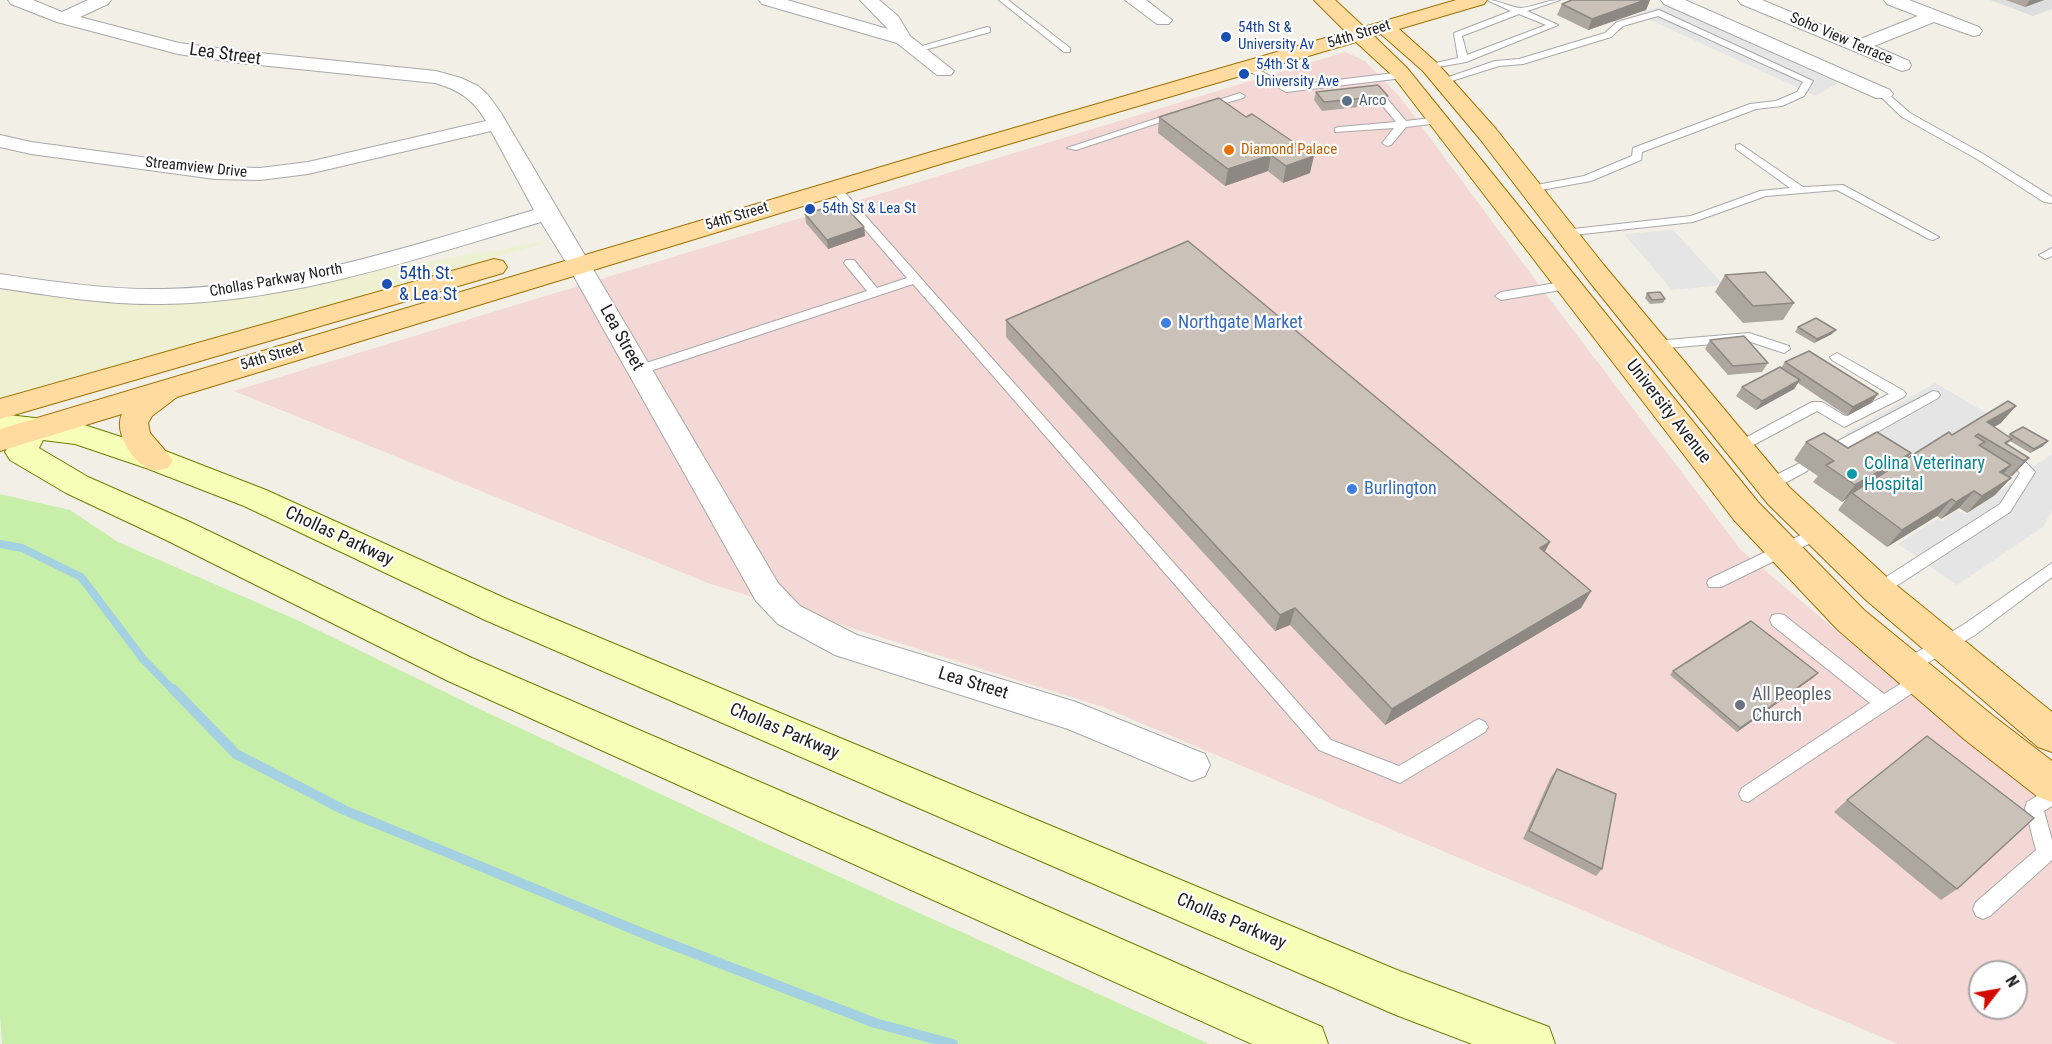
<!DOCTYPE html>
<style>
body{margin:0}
#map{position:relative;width:2052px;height:1044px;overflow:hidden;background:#f2efe7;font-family:"Roboto Condensed",sans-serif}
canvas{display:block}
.north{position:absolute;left:1968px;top:960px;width:60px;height:60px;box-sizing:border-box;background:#fff;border:2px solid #a6a6a6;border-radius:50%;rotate:59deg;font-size:16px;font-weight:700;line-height:24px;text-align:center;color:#212121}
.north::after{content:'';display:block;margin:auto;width:21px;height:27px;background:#d20b00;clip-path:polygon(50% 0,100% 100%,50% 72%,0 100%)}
</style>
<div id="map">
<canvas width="2052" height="1044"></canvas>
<div class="north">N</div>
</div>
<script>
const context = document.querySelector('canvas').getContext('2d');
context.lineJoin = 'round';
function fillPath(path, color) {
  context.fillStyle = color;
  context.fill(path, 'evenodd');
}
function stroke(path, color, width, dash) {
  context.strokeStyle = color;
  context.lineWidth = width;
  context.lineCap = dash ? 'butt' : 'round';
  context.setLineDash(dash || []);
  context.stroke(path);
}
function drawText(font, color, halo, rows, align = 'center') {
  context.font = font + ' "Roboto Condensed",sans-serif';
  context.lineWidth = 4.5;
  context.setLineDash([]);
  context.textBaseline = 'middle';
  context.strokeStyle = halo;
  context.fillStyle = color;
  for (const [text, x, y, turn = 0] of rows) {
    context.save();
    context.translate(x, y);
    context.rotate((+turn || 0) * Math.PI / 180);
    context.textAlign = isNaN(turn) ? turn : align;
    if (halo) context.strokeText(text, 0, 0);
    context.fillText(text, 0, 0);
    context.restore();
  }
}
const residential = new Path2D(`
 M1990 0H2052V9L2033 16Z`);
const commercial = new Path2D(`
 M1345 52 1365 61 1399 96 1554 305 1741 550 1956 732 2052 799V1044H1898L1103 707 708 583 234 391ZM1980 972H2016V1008H1980Z`);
const farmland = new Path2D(`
 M551 241 0 402V291L37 290 215 297Z`);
const grass = new Path2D(`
 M0 494 70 510 118 542 297 620 488 713 767 844 1209 1044H2L0 1015Z`);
const parking = new Path2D(`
 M1665 5 1838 83 1816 96 1637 14Z
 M1673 230 1724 285 1672 290 1624 234Z
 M1935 383 1990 415 1899 469 1844 434Z
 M2052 454V511L2043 527 1957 585 1898 544 1937 519 1942 521 1957 510 1966 515Z`);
const streamFar1 = new Path2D(`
 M0 544 22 548 81 577 143 659 174 691`);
const stream = new Path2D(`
 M173 689 236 754 344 810 647 935 875 1023 953 1044`);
const lane = new Path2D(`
 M999 0H1008L1070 48V52H1064Z
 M1487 0C1499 0 1512 8 1521 8 1534 7 1546 0 1560 0L1527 11 1558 25 1466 62 1427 69V65L1458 58 1454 33 1511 11ZM1519 14 1546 25 1467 55 1462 36Z
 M1659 10 1813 81 1804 96 1782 106 1756 109 1642 152 1641 160 1591 181 1530 192 1526 191V187L1584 176 1632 156 1633 148 1750 104 1776 101 1797 92 1803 82 1658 16 1623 26 1611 37 1523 64 1499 66 1442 84 1437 81 1495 61 1519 59 1605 33 1617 22Z
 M987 27 990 28V32L917 52 912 49Z
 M1248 64 1288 86 1403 72 1408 75 1403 78 1286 92 1245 69 1243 67Z
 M1374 86 1377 87 1406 121 1439 117 1444 120 1439 123 1406 127 1391 145 1387 146 1382 143 1394 128 1335 132V128L1339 127 1396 122 1369 89Z
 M1880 92H1886L1910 113 1985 155 2052 197V203L2044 202 1977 159 1902 117 1880 96Z
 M1240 93 1245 96 1243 98 1205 109 1200 106Z
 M1173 113 1182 115 1076 150 1067 148Z
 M1740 144 1803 187 1843 185 1939 237 1933 240 1929 239 1837 190 1766 196 1693 222 1564 236 1558 233 1564 230 1691 216 1760 191 1790 188 1736 149V145Z
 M835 185 839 186 1331 740 1399 766 1473 722 1479 719 1485 722 1488 727 1485 732 1400 783 1319 750 913 284 644 373H634L632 370 634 367 867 291 844 263 846 260H854L877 288 907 278 831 190 830 188Z
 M2052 248V256L2045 259 2039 255Z
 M1569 281 1573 282V288L1501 300 1495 296 1501 292Z
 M1749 333 1789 346 1790 349 1784 353 1748 341 1655 349 1649 345 1655 341Z
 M1837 353 1904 391 1906 394 1904 397 1844 427 1817 411 1744 450H1734L1732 447 1734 444 1812 402H1822L1845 416 1889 394 1832 360 1830 357Z
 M1933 391 1938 392 1940 395 1938 398 1829 459H1819L1817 455 1819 451Z
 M2007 447 2012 448 2035 472 2010 512 1884 594 1878 596 1872 594 1870 590 1872 586 2000 504 2020 473 2000 452Z
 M1802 462 1807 463 1809 467 1807 471 1774 489H1764L1762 485 1764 481Z
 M1818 527 1823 529 1826 533 1823 537 1721 587H1709L1707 583 1709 579Z
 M2052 563V577L1975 635 1912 672 1906 674 1900 672 1898 667 1900 662 1963 625Z
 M1778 614 1784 615 1884 694 1920 672 1926 674 1928 679 1926 684 1748 802 1742 800 1739 794 1742 788 1870 703 1772 625 1770 620 1772 615Z
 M2052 787V806L2044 811 2052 840V860L1990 916 1983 919 1976 916 1973 909 1976 902 2036 850 2025 808 2027 802Z`);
const street = new Path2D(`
 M8 0H33L62 12 88 0H111L108 4 80 17 179 43 240 51 436 71 461 78 478 86 488 95 501 113 778 583 800 606 857 635 1076 702 1205 754 1210 765 1205 776 1192 781 1068 729 835 655 778 624 756 601 567 264 541 222C419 258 292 302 163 304 108 305 54 296 0 288V274C54 282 109 290 164 289 290 287 414 245 534 210L491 131 308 174 260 180 215 179 31 154 0 147V135L31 142 215 167 260 168 308 162 486 121C473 99 459 90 435 83L240 63 178 54 57 22 11 4Z
 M759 0H787L888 29 860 0H879L898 16 910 36 954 71 951 75H937L897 43 762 4Z
 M1125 0H1146L1172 20 1169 24H1157Z
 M1661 0H1685L1890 90 1893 94 1890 98H1876L1664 4Z
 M1738 0H1762L1858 40 1918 16 1887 4 1884 0H1909L1979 27 1982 31 1979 35 1973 36 1934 22 1874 46 1909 61 1911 65 1909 69 1902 71 1741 4Z`);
const secondary = new Path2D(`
 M0 414 78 423 168 452 266 490 509 600 1397 970 1549 1027 1555 1044H1472L1396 1015 485 620 244 506 146 468 75 444 43 440 39 448 88 477 190 522 472 658 962 869 1322 1027 1328 1044H1252L446 680 166 540 66 493 10 460 5 452 15 436 0 434Z`);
const primary = new Path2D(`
 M1314 0H1335L1364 27 1456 0H1487L1484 4 1399 29 1437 63 1496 129 1603 264 1790 488 1890 580 2052 712V752L2038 747 1866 600 1768 504 1585 276 1480 139 1423 71 1381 34 1374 36 1407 68 1758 502 1864 610 1992 715 2052 761V802L2038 797 1964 739 1838 630 1734 520 1393 76 1356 42 944 163 177 397 152 416 148 423 150 433 173 460 168 468C163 469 159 471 154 470 134 467 113 432 122 414L0 451V429L928 153 1346 32Z
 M494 259 503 261 507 267 503 273 0 419V399Z`);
const wall = new Path2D(`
 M1569 0H1650L1646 10 1588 30 1557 15 1562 4 1569 1Z
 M2006 0H2044L2025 7Z
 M1316 92 1388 96 1386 104 1322 111 1314 100Z
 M1159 117H1246L1310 173 1283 183 1268 171 1225 186 1158 133Z
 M805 214 864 227 865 236 828 249 806 223Z
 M1725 275 1794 303 1783 320 1743 323 1715 292Z
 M1647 293 1665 299 1663 303 1650 304 1645 298Z
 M1006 320 1545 552 1591 591 1581 608 1385 725 1290 625 1275 631 1006 337Z
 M1798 327 1832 334 1814 343 1795 332Z
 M1710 340 1768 363 1762 372 1728 375 1705 349Z
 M1785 362 1878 394 1871 403 1847 416 1798 383 1794 389 1756 410 1736 396 1742 387 1781 368Z
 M2001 423 1994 427 2008 436 2010 434 2043 446 2030 453 2010 441 2007 444 2029 458 2013 475 2009 477 2011 478 1995 495 1967 513 1959 508 1941 519 1937 516 1887 547 1838 510 1846 499 1842 502 1813 482 1818 476 1794 460 1806 442 1848 448 1905 460 1952 435Z
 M1673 671 1814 677 1737 732 1670 675Z
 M1557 769 1602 869 1596 876 1523 839 1551 777Z
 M1847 800 1957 889 1941 900 1834 812Z`);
const shadedWall = new Path2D(`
 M1645 0H1650L1646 10 1588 30 1592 19Z
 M2030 0H2044L2025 7Z
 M1271 155 1268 171 1225 186 1228 169Z
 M1314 156 1310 173 1283 183 1286 166Z
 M864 227 865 236 828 249 827 240Z
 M1836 330 1832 334 1814 343 1817 339Z
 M1800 380 1794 389 1756 410 1762 401Z
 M1878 394 1871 403 1847 416 1853 407Z
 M2016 406 2001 423 1980 435 1978 434 1964 451 1987 422Z
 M2048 441 2043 446 2030 453 2034 449Z
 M1911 453 1897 470 1852 493 1846 499 1842 502 1855 485Z
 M2029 458 2013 475 2008 478 2024 461Z
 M2011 465 1996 482 2000 472Z
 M2011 478 1995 495 1967 513 1982 496Z
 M1974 491 1959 508 1941 519 1956 502Z
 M1952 499 1937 516 1887 547 1902 530Z
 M1550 542 1541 559 1540 548Z
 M1591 591 1581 608 1385 725 1392 709Z
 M1295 608 1290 625 1275 631 1280 615Z
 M1818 673 1814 677 1737 732 1740 728Z`);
const building = new Path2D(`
 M1572 0H1645L1592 19 1562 4Z
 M1378 85 1388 96 1324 102 1316 92Z
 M1219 98 1246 117 1252 114 1314 156 1286 166 1271 155 1228 169 1159 117Z
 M842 203 864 227 827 240 805 214Z
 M1188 241 1550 542 1540 548 1591 591 1392 709 1295 608 1280 615 1006 320Z
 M1765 272 1794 303 1753 306 1725 275Z
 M1660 292 1665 299 1652 300 1647 293Z
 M1816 318 1836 330 1817 339 1798 327Z
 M1744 336 1768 363 1733 366 1710 340Z
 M1809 351 1878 394 1853 407 1785 362Z
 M1780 367 1800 380 1762 401 1742 387Z
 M2008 401 2016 406 1987 422 2012 439 2005 443 2029 458 2024 461 1978 434 1975 436 1985 442 1979 445 2011 465 2000 472 2011 478 1982 496 1974 491 1956 502 1952 499 1902 530 1852 493 1949 432 1952 435Z
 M2023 427 2048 441 2034 449 2010 434Z
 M1877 432 1911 453 1855 485 1826 465 1834 461 1806 442 1824 433 1848 448Z
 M1751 621 1818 673 1740 728 1673 671Z
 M1927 736 2034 818 1957 889 1847 800Z
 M1557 769 1616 794 1602 869 1529 831Z`);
const markers = [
 [1226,37,6,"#1a4fb4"],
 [1244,74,6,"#1a4fb4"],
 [1347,101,6,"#5c6f8a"],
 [1229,150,6,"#e8710a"],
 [810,209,6,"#1a4fb4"],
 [387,284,6,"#1a4fb4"],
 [1166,323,6,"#3f7fe0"],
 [1852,474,6,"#0f9aa8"],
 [1352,489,6,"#3f7fe0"],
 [1740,705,6,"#6b7280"]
];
const farTransitnames = [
 ["54th St &",1238,28],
 ["University Av",1238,45],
 ["54th St &",1256,65],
 ["University Ave",1256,82],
 ["54th St & Lea St",822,209]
];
const farStreetnames = [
 ["54th Street",1359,35,-17],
 ["Soho View Terrace",1841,39,23],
 ["Streamview Drive",196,168,6],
 ["54th Street",737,217,-17],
 ["Chollas Parkway North",276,281,-10],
 ["54th Street",272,357,-17]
];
const farServicenames = [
 ["Arco",1359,101]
];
const farFoodnames = [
 ["Diamond Palace",1241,150]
];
const streetNames = [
 ["Lea Street",225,55,8],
 ["Lea Street",621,338,61],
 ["University Avenue",1668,412,52],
 ["Chollas Parkway",339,537,25],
 ["Lea Street",973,684,17],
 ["Chollas Parkway",784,732,23],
 ["Chollas Parkway",1231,922,23]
];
const transitNames = [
 ["54th St.",399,274],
 ["& Lea St",399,295]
];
const shopNames = [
 ["Northgate Market",1178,323],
 ["Burlington",1364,489]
];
const cultureNames = [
 ["Colina Veterinary",1864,464],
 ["Hospital",1864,485]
];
const worshipNames = [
 ["All Peoples",1752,695],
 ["Church",1752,716]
];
fillPath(residential, '#dfdede');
fillPath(commercial, '#f3d8d5');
fillPath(farmland, '#edf1d1');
fillPath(grass, '#c8efaa');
fillPath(parking, '#e5e5e5');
stroke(streamFar1, '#a4d1e2', 8);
stroke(stream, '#a4d1e2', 10);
stroke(lane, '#a8a8a8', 2);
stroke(street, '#a8a8a8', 2);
stroke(secondary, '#6b8000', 2);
stroke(primary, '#9e7200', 2);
fillPath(lane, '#fff');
fillPath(street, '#fff');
fillPath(secondary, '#f7feb8');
fillPath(primary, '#ffdb9f');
fillPath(wall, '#aea79f');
fillPath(shadedWall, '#8d8882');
fillPath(building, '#cac2b9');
stroke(building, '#8d8882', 1.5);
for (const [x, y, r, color] of markers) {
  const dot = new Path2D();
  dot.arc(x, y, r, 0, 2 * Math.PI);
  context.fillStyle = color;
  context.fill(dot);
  stroke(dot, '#fff', 2);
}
drawText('15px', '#164399', '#fff', farTransitnames, 'left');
drawText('15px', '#212121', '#fff', farStreetnames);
drawText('15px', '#4e5e75', '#fff', farServicenames, 'left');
drawText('15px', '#c56008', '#fff', farFoodnames, 'left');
drawText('18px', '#212121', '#fff', streetNames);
drawText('18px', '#164399', '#fff', transitNames, 'left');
drawText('18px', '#366cbe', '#fff', shopNames, 'left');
drawText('18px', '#0d838f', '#fff', cultureNames, 'left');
drawText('18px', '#5b616d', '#fff', worshipNames, 'left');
</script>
